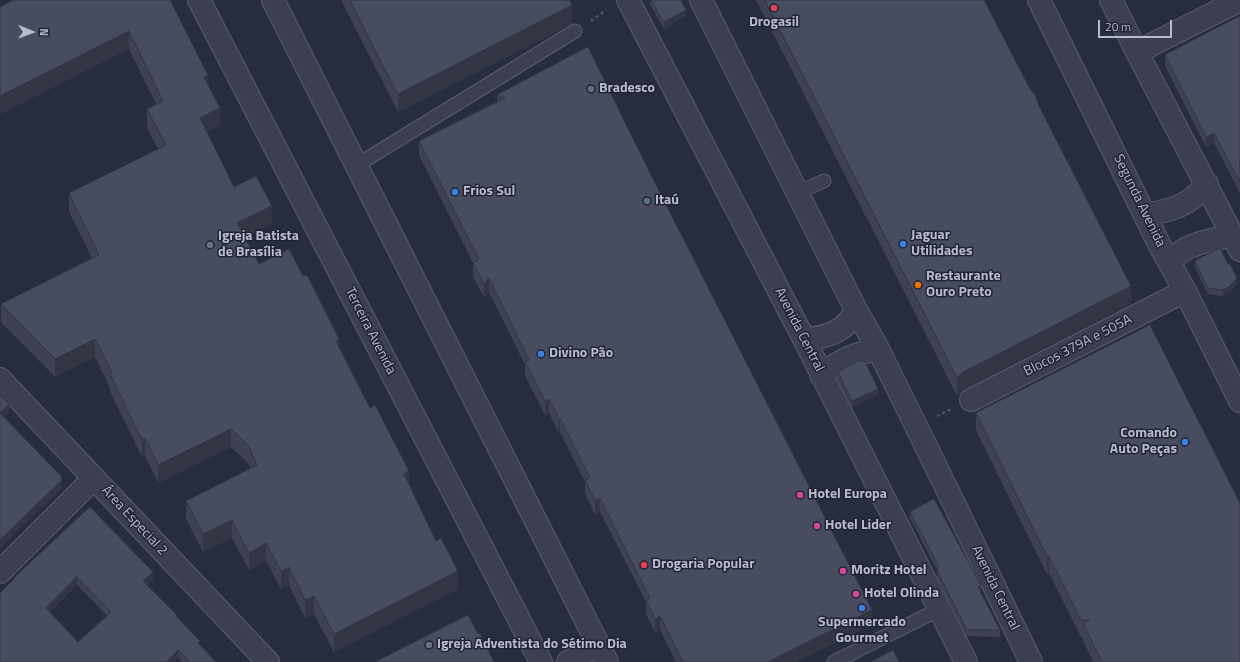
<!DOCTYPE html>
<meta charset="utf-8">
<style>
body{margin:0}
#map{position:relative;width:1240px;height:662px;overflow:hidden;background:#272d3f;font-family:"Titillium Web",sans-serif}
canvas{display:block}
.north{position:absolute;left:12px;top:12px;width:40px;height:40px;-webkit-text-stroke:3px #202434;paint-order:stroke;rotate:91deg;font-size:11px;font-weight:700;line-height:16px;text-align:center;color:#b8bbca}
.north::after{content:'';display:block;margin:auto;width:14px;height:18px;background:#b8bbca;clip-path:polygon(50% 0,100% 100%,50% 72%,0 100%)}
.scale{position:absolute;left:1098px;top:20px;width:74px;height:18px;box-sizing:border-box;border:2px solid #b8bbca;border-top:0;padding-left:5px;font-size:12px;line-height:14px;white-space:nowrap;color:#b8bbca;-webkit-text-stroke:3px #202434;paint-order:stroke}
</style>
<div id="map">
<canvas width="1240" height="662"></canvas>
<div class="north">N</div>
<div class="scale">20 m</div>
</div>
<script>
const context = document.querySelector('canvas').getContext('2d');
context.lineJoin = 'round';
function stroke(path, color, width, dash) {
  context.strokeStyle = color;
  context.lineWidth = width;
  context.lineCap = dash ? 'butt' : 'round';
  context.setLineDash(dash || []);
  context.stroke(path);
}
function fillPath(path, color) {
  context.fillStyle = color;
  context.fill(path, 'evenodd');
}
function drawText(font, color, halo, rows, align = 'center') {
  context.font = font + ' "Titillium Web",sans-serif';
  context.lineWidth = 3;
  context.setLineDash([]);
  context.textBaseline = 'middle';
  context.strokeStyle = halo;
  context.fillStyle = color;
  for (const [text, x, y, turn = 0] of rows) {
    context.save();
    context.translate(x, y);
    context.rotate((+turn || 0) * Math.PI / 180);
    context.textAlign = isNaN(turn) ? turn : align;
    if (halo) context.strokeText(text, 0, 0);
    context.fillText(text, 0, 0);
    context.restore();
  }
}
const path = new Path2D(`
 M591 21 606 10
 M937 416 951 409`);
const service = new Path2D(`
 M357 165 575 31
 M797 193 824 181
 M834 662 940 609`);
const minor = new Path2D(`
 M1137 52 1240 0
 M0 379 268 662
 M971 400 1185 291
 M0 572 94 478`);
const tertiary = new Path2D(`
 M199 0 541 662
 M273 0 607 662
 M628 0 804 339 966 662
 M701 0 856 310 878 349 924 442 1031 662
 M1039 0 1158 242 1185 291 1240 401
 M1111 0 1137 52 1240 250
 M1146 215C1172 210 1189 206 1207 184
 M1169 260 1187 248 1200 243 1232 235
 M804 339C826 338 847 331 856 310
 M821 375C843 359 851 355 878 349
 M568 662 598 645`);
const wall = new Path2D(`
 M170 0 208 83 220 125 207 132 234 187 272 223 245 237 259 264 339 348 409 486 458 589 334 652 314 614 305 618 289 585 281 589 266 561 249 570 232 538 203 552 186 519V501L250 468 248 463 231 447 158 483 145 456 142 457 110 392V388L95 357 55 377 1 322V304L92 258 69 211V193L158 149 147 127V109L156 104 129 49 0 114Z
 M341 0H570L572 24 398 112Z
 M650 0H681L686 16 664 29 650 4Z
 M756 0H984L1039 106 1131 304 965 389 957 396Z
 M1240 16V193L1214 143 1206 147 1165 66V55Z
 M588 47 872 624 796 662H676L660 630 655 633 646 614V602L600 512 595 515 585 494V482L560 432 559 433 549 413 545 415 538 401 525 376V365L489 292 484 297 473 277V263L419 155V141L497 102V95Z
 M1195 261 1237 284 1229 293 1222 296 1208 294 1195 268Z
 M838 372 878 395 852 407 838 378Z
 M976 413 1240 662H1093L1083 641V637H1081L1049 573 1047 574 976 431Z
 M90 507 153 580 147 586 177 617 200 645 216 662H182L178 658 0 662 15 577ZM77 585 107 616 78 642 50 612Z
 M910 512 981 592H980L1000 630V637L967 636 939 581 937 575V570L910 518Z`);
const shadedWall = new Path2D(`
 M572 5V24L398 112V94Z
 M686 10V16L664 29V22Z
 M129 31V49L0 114V96Z
 M208 75V93L204 77Z
 M220 108V125L200 136V118Z
 M1214 133V143L1206 147V137Z
 M272 206V223L237 240V223Z
 M489 278V292L484 297V283Z
 M1237 278V284L1229 293 1222 296V290Z
 M1131 286V304L965 389 957 396V377L965 371Z
 M95 339V357L55 377V359Z
 M339 339V357L336 341Z
 M878 389V395L852 407V401Z
 M549 399V413L545 415V401Z
 M9 404V412L0 421V413Z
 M560 418V432L559 433V419Z
 M231 429V447L158 483V465Z
 M145 438V456L142 457V440Z
 M409 471V489L404 474Z
 M62 477V488L0 548V540Z
 M600 498V512L595 515V500Z
 M232 520V538L203 552V534Z
 M266 543V561L249 570V553Z
 M1047 556H1049V573L1047 574Z
 M289 567V585L281 589V571Z
 M458 571V589L334 652V634Z
 M153 572V580L143 589V581Z
 M77 577V585L46 616V608Z
 M981 585V592L978 593V587Z
 M314 596V614L305 618V600Z
 M872 610V624L796 662H768Z
 M660 616V630L655 633V619Z
 M178 650V658L174 662H166Z`);
const building = new Path2D(`
 M14 0H170L208 75 204 77 220 108 200 118 234 187 256 176 272 206 237 223 259 264 289 249 303 276 307 275 339 339 336 341 349 367 370 408 375 405 409 471 404 474 436 541 441 538 458 571 334 634 314 596 305 600 289 567 281 571 266 543 249 553 232 520 203 534 186 501 257 465 248 445 231 429 158 465 145 438 142 440 110 374 112 373 95 339 55 359 1 304 99 255 69 193 166 145 147 109 163 101 129 31 0 96V7Z
 M350 0H570L572 5 398 94Z
 M651 0H681L686 10 664 22Z
 M765 0H984L1029 87 1035 95 1039 106 1131 286 965 371 957 377Z
 M1240 16V182L1214 133 1206 137 1165 55Z
 M588 47 650 173 872 610 768 662H683L660 616 655 619 646 600 650 598 600 498 595 500 585 480 590 478 560 418 559 419 549 399 545 401 525 361 529 360 489 278 484 283 473 263 479 259 419 141 505 98 497 95Z
 M1220 248 1228 264H1230L1237 278 1229 287 1222 290 1208 288 1195 261Z
 M1150 325 1240 503V662H1102L1083 623 1090 620H1081L1049 556H1047L976 413Z
 M858 361H865L878 389 852 401 838 372Z
 M0 395 9 404 0 413 62 477 61 478 62 480 0 540Z
 M934 499 981 585 978 587 1000 630H967L939 575 937 569 939 567 910 512Z
 M90 507 153 572 143 581 177 615 176 616 200 641 198 643 216 662H190L178 650 166 662H0V593L15 578V577ZM77 577 111 612 78 642 46 608Z
 M468 615 478 634 480 633 494 662H375Z
 M893 650 899 662H871Z`);
const markers = [
 [774,8,4,"#e0444e"],
 [591,89,4,"#5c6f8a"],
 [455,192,4,"#3f7fe0"],
 [647,201,4,"#5c6f8a"],
 [903,244,4,"#3f7fe0"],
 [210,245,4,"#6b7280"],
 [918,285,4,"#e8710a"],
 [541,354,4,"#3f7fe0"],
 [1185,442,4,"#3f7fe0"],
 [800,495,4,"#d1479c"],
 [817,526,4,"#d1479c"],
 [644,565,4,"#e0444e"],
 [843,571,4,"#d1479c"],
 [856,594,4,"#d1479c"],
 [862,608,4,"#3f7fe0"],
 [429,645,4,"#6b7280"]
];
const poiNames = [
 ["Drogasil",774,23,"center"],
 ["Bradesco",599,89],
 ["Frios Sul",463,192],
 ["Itaú",655,201],
 ["Jaguar",911,236],
 ["Utilidades",911,252],
 ["Igreja Batista",218,237],
 ["de Brasília",218,253],
 ["Restaurante",926,277],
 ["Ouro Preto",926,293],
 ["Divino Pão",549,354],
 ["Comando",1177,434,"right"],
 ["Auto Peças",1177,450,"right"],
 ["Hotel Europa",808,495],
 ["Hotel Lider",825,526],
 ["Drogaria Popular",652,565],
 ["Moritz Hotel",851,571],
 ["Hotel Olinda",864,594],
 ["Supermercado",862,623,"center"],
 ["Gourmet",862,639,"center"],
 ["Igreja Adventista do Sétimo Dia",437,645]
];
const streetNames = [
 ["Segunda Avenida",1139,201,64],
 ["Avenida Central",799,330,63],
 ["Terceira Avenida",370,331,63],
 ["Blocos 379A e 505A",1078,346,-27],
 ["Área Especial 2",134,521,47],
 ["Avenida Central",995,588,64]
];
stroke(service, '#595d6d', 15);
stroke(minor, '#595d6d', 24);
stroke(tertiary, '#595d6d', 24);
stroke(path, '#47565d', 2.5, [3, 3]);
stroke(service, '#3b3f4f', 13);
stroke(minor, '#3b3f4f', 22);
stroke(tertiary, '#3b3f4f', 22);
fillPath(wall, '#3d4153');
fillPath(shadedWall, '#323544');
fillPath(building, '#474c61');
stroke(building, '#323544', 1);
for (const [x, y, r, color] of markers) {
  const dot = new Path2D();
  dot.arc(x, y, r, 0, 2 * Math.PI);
  context.fillStyle = color;
  context.fill(dot);
  stroke(dot, '#202434', 1.5);
}
drawText('bold 14px', '#b8bbca', '#202434', poiNames, 'left');
drawText('14px', '#b8bbca', '#202434', streetNames);
</script>
